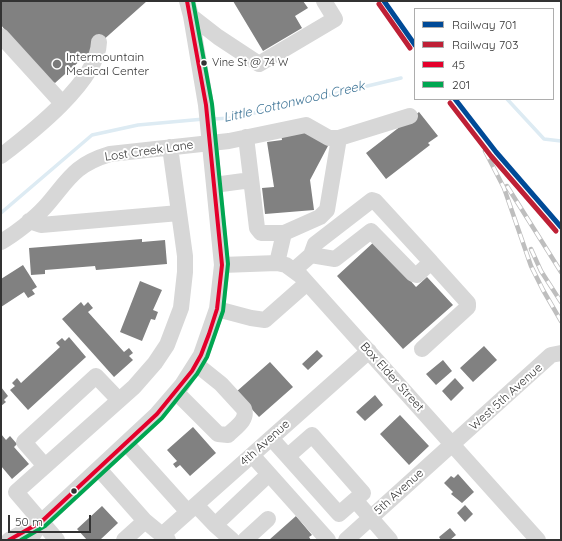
<!DOCTYPE html>
<style>
body{margin:0}
#map{position:relative;width:562px;height:541px;overflow:hidden;background:#fff;font-family:Quicksand,sans-serif}
canvas{display:block}
.frame{position:absolute;inset:0;border:2px solid #333;pointer-events:none}
.legend{position:absolute;left:414px;top:8px;width:140px;height:92px;box-sizing:border-box;background:#fff;border:1px solid #adadad;margin:0;padding:5px 7px;list-style:none;font-size:12px;color:#333}
.legend li{display:flex;align-items:center;gap:8px;height:20px}
.legend b{width:20px;border:1px solid #adadad}
.scale{position:absolute;left:8px;top:515px;width:83px;height:18px;box-sizing:border-box;border:2px solid #333;border-top:0;padding-left:5px;font-size:12px;line-height:14px;white-space:nowrap;color:#333;-webkit-text-stroke:3px #fff;paint-order:stroke}
</style>
<div id="map">
<canvas width="562" height="541"></canvas>
<div class="frame"></div>
<ul class="legend">
<li><b style="height:5px;background:#004a97"></b>Railway 701</li>
<li><b style="height:5px;background:#be2036"></b>Railway 703</li>
<li><b style="height:5px;background:#e4002b"></b>45</li>
<li><b style="height:5px;background:#00a651"></b>201</li>
</ul>
<div class="scale">50 m</div>
</div>
<script>
const context = document.querySelector('canvas').getContext('2d');
context.lineJoin = 'round';
function stroke(path, color, width, dash) {
  context.strokeStyle = color;
  context.lineWidth = width;
  context.lineCap = dash ? 'butt' : 'round';
  context.setLineDash(dash || []);
  context.stroke(path);
}
function fillPath(path, color) {
  context.fillStyle = color;
  context.fill(path, 'evenodd');
}
function drawText(font, color, halo, rows, align = 'center') {
  context.font = font + ' Quicksand,sans-serif';
  context.lineWidth = 4;
  context.setLineDash([]);
  context.textBaseline = 'middle';
  context.strokeStyle = halo;
  context.fillStyle = color;
  for (const [text, x, y, turn = 0] of rows) {
    context.save();
    context.translate(x, y);
    context.rotate((+turn || 0) * Math.PI / 180);
    context.textAlign = isNaN(turn) ? turn : align;
    if (halo) context.strokeText(text, 0, 0);
    context.fillText(text, 0, 0);
    context.restore();
  }
}
const stream = new Path2D(`
 M507 99 544 139 561 141
 M212 119 233 118 401 78
 M1 213 92 135 138 125 204 119`);
const building = new Path2D(`
 M1 1H147L55 83 41 75 1 25Z
 M233 1H303L308 8 295 16 302 28 263 51Z
 M419 112 438 136 428 143 430 145 386 179 366 153Z
 M304 130 329 144 310 180 314 210 265 214 262 188 274 187 267 142 282 140 281 133Z
 M142 239V242L165 240 167 264 96 270 95 266 45 270V274L31 275 29 248Z
 M375 241 416 287 427 277 453 305 403 349 337 276Z
 M23 265 37 287 32 290 35 294 28 298 24 292 1 307V279Z
 M140 281 162 290 153 310 158 312 155 320 151 319 142 341 120 332Z
 M81 302 84 306 88 302 93 308 88 312 124 352 129 348 133 353 129 356 133 360 114 377 62 319Z
 M69 337 86 357 28 410 10 390 15 386 12 383 17 378 21 383 60 347 56 343 62 338 65 341Z
 M484 346 497 360 473 382 460 368Z
 M317 350 323 356 308 370 302 364Z
 M443 360 452 371 436 385 426 374Z
 M270 362 293 387 259 417 236 392Z
 M455 378 464 388 451 401 442 391Z
 M1 387 8 396 4 400 6 402 1 406Z
 M375 395 383 405 365 421 356 412Z
 M400 415 429 446 409 465 380 434Z
 M193 427 216 453 190 476 180 465 176 468 173 464 177 461 167 450Z
 M1 434 6 440 10 436 17 444 14 447 29 464 12 479 1 466Z
 M458 474 474 492 462 503 451 494 453 492 444 483 451 476 454 478Z
 M465 505 473 514 465 522 457 513Z
 M102 506 118 523 100 540H87L77 529Z
 M296 516 312 535 309 537 311 540H269Z
 M450 528 456 535 450 540H441L439 537Z`);
const minor = new Path2D(`
 M191 16 218 37 259 64 335 19 324 1
 M1 36 62 103
 M246 137 257 228 261 233H284
 M1 156C31 133 98 81 99 42
 M214 185 251 180
 M29 221 41 225 179 213
 M1 242C15 234 34 219 45 207 68 181 73 165 110 154L229 141 306 125 329 138H339L410 116
 M277 263 284 233 320 217 327 210 339 138
 M222 265 277 263 286 265 301 276 538 540
 M294 270 311 255 315 244 372 200 375 201 431 262 417 275 413 274 371 231 335 259 311 255
 M217 309 251 318 265 320 307 283
 M422 349 468 307V303L431 262
 M176 392 218 434 228 435C236 427 248 420 244 409L221 384 196 364
 M271 438 339 514 363 493 312 435 288 456
 M126 443 188 512
 M252 455 328 540
 M45 466 24 442 96 376 119 400
 M99 469 145 521 168 540
 M355 500 390 540
 M196 505 215 525 269 474
 M215 525 232 540
 M162 535 369 351
 M9 540 40 523
 M30 540 41 522 157 414 182 385 201 355 217 309 222 265 206 105 191 16 187 1
 M57 540 16 492 134 387 155 363 167 345 181 308 185 272V256L170 147
 M124 540 145 521
 M245 540 268 519
 M346 540 551 355 561 353`);
const rail = new Path2D(`
 M485 151 504 188 531 266 543 290 561 321
 M507 186 561 272
 M531 249 541 271 561 302`);
const bus1 = new Path2D(`
 M9 540 41 522 157 414 192 371 201 355 209 334 217 309 222 265 206 105 187 1`);
const bus2 = new Path2D(`
 M21 540 45 526 162 418 197 374 207 357 223 311 228 264 212 104 193 1`);
const rail1 = new Path2D(`
 M384 1 415 45
 M455 99 496 152 561 227`);
const rail2 = new Path2D(`
 M379 4 410 48
 M450 103 491 156 556 231`);
const markers = [
 [204,63,3.5,"#333"],
 [57,64,5,"#7a7a7a"],
 [74,491,3.5,"#333"]
];
const busNames = [
 ["Vine St @ 74 W",212,63]
];
const poiNames = [
 ["Intermountain",66,57],
 ["Medical Center",66,71]
];
const streetNames = [
 ["Lost Creek Lane",149,151,-8],
 ["Box Elder Street",392,377,48],
 ["West 5th Avenue",506,397,-42],
 ["4th Avenue",265,443,-42],
 ["5th Avenue",399,492,-42]
];
const waterNames = [
 ["Little Cottonwood Creek",294,102,-13]
];
stroke(stream, '#ddebf3', 3.5);
fillPath(building, '#818181');
stroke(minor, '#d7d7d7', 16);
stroke(rail, '#bebebe', 4.5);
stroke(rail, '#fff', 3, [9]);
stroke(bus1, '#e4002b', 4);
stroke(bus2, '#00a651', 4);
stroke(rail1, '#004a97', 5);
stroke(rail2, '#be2036', 5);
for (const [x, y, r, color] of markers) {
  const dot = new Path2D();
  dot.arc(x, y, r, 0, 2 * Math.PI);
  context.fillStyle = color;
  context.fill(dot);
  stroke(dot, '#fff', 1.5);
}
drawText('11px', '#333', '#fff', busNames, 'left');
drawText('12px', '#333', '#fff', poiNames, 'left');
drawText('12px', '#333', '#fff', streetNames);
drawText('italic 13px', '#3f7597', '#fff', waterNames);
</script>
